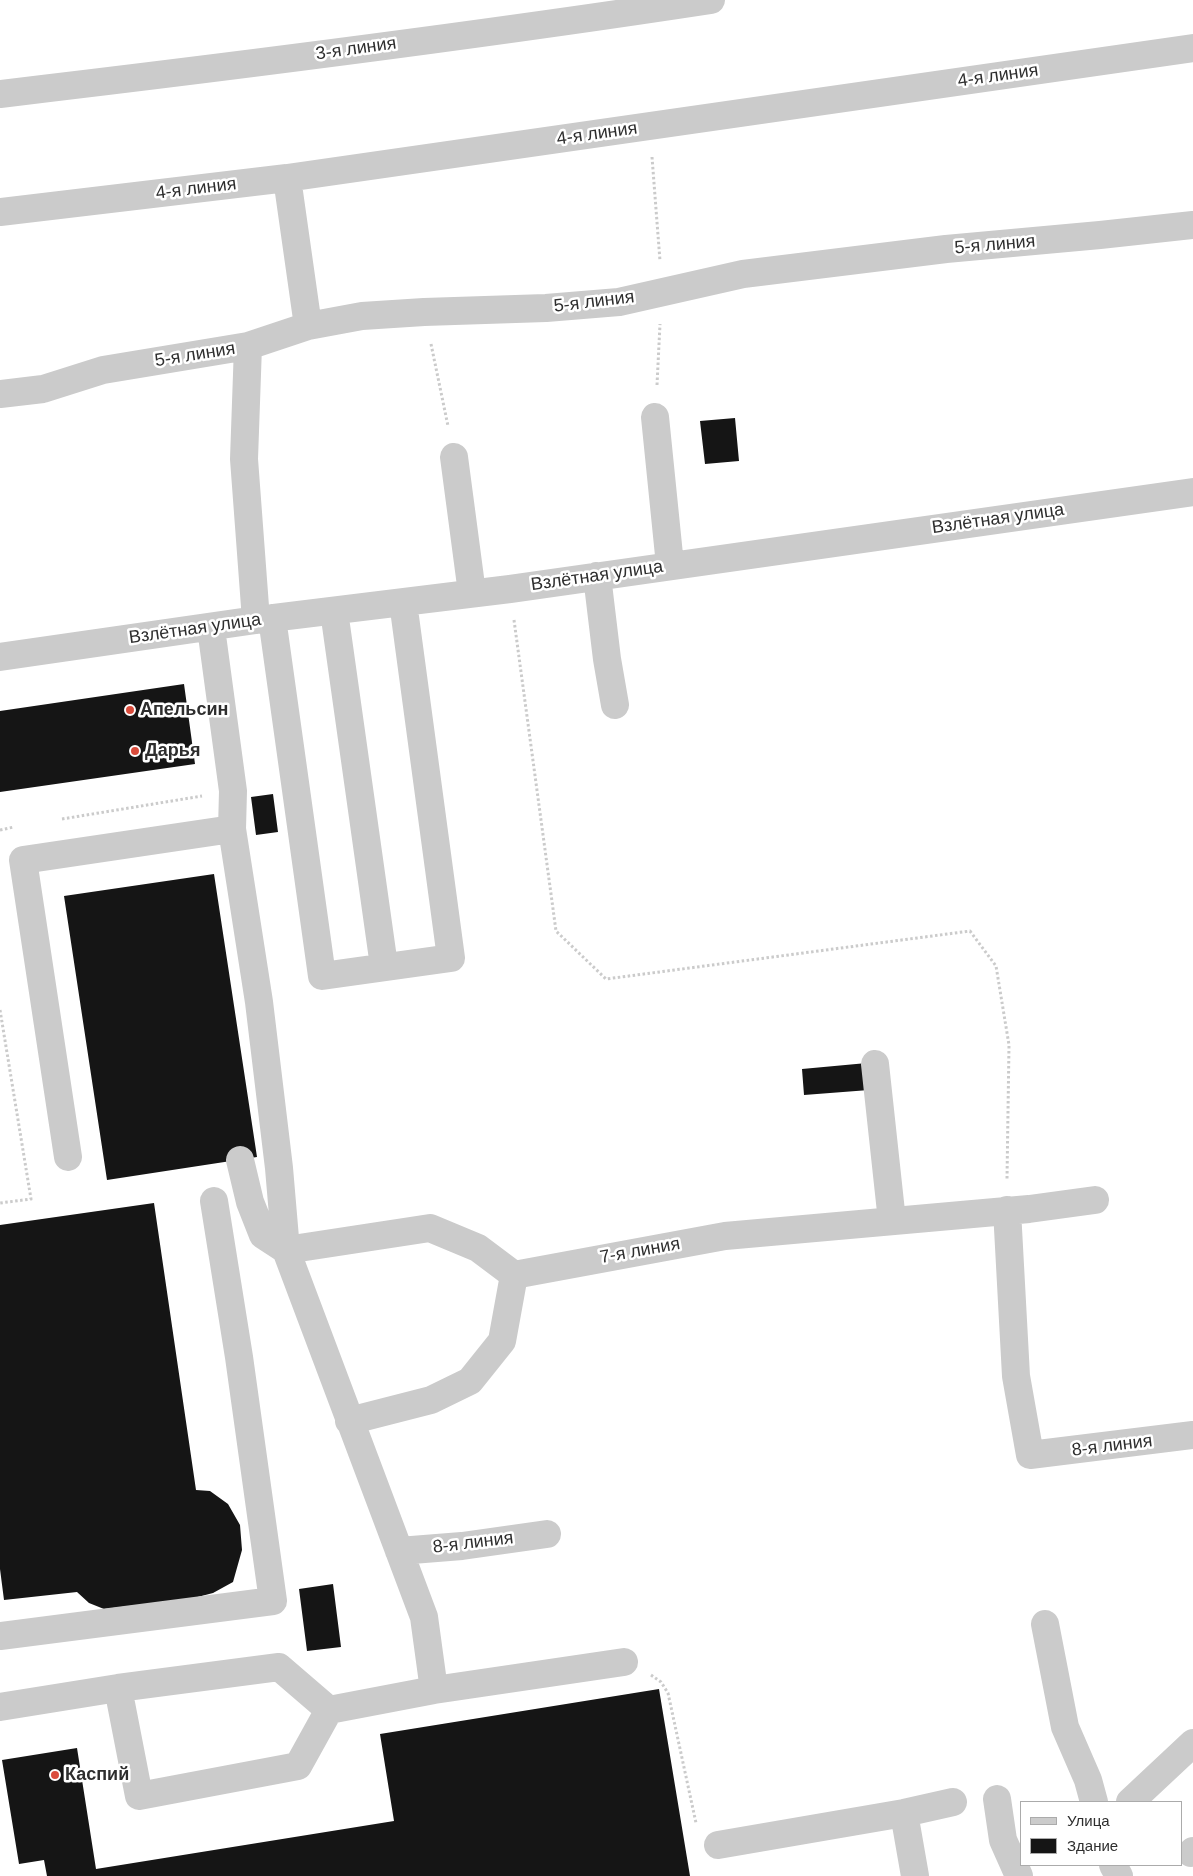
<!DOCTYPE html>
<meta charset="utf-8">
<style>
body{margin:0}
#map{position:relative;width:1193px;height:1876px;overflow:hidden;background:#fff;font-family:Arial,sans-serif}
canvas{display:block}
.legend{position:absolute;left:1020px;top:1801px;width:162px;height:65px;box-sizing:border-box;background:#fff;border:1px solid #ababab;margin:0;padding:6px 9px;list-style:none;font-size:15px;color:#2e2e2e}
.legend li{display:flex;align-items:center;gap:10px;height:25px}
.legend b{width:25px;border:1px solid #ababab}
</style>
<div id="map">
<canvas width="1193" height="1876"></canvas>
<ul class="legend">
<li><b style="height:6px;background:#cbcbcb"></b>Улица</li>
<li><b style="height:14px;background:#151515"></b>Здание</li>
</ul>
</div>
<script>
const context = document.querySelector('canvas').getContext('2d');
context.lineJoin = 'round';
function fillPath(path, color) {
  context.fillStyle = color;
  context.fill(path, 'evenodd');
}
function stroke(path, color, width, dash) {
  context.strokeStyle = color;
  context.lineWidth = width;
  context.lineCap = dash ? 'butt' : 'round';
  context.setLineDash(dash || []);
  context.stroke(path);
}
function drawText(font, color, halo, rows, align = 'center') {
  context.font = font + ' Arial,sans-serif';
  context.lineWidth = 5;
  context.setLineDash([]);
  context.textBaseline = 'middle';
  context.strokeStyle = halo;
  context.fillStyle = color;
  for (const [text, x, y, turn = 0] of rows) {
    context.save();
    context.translate(x, y);
    context.rotate((+turn || 0) * Math.PI / 180);
    context.textAlign = isNaN(turn) ? turn : align;
    if (halo) context.strokeText(text, 0, 0);
    context.fillText(text, 0, 0);
    context.restore();
  }
}
const building = new Path2D(`
 M735 418 739 461 705 464 700 421Z
 M184 684 195 764 0 792V711Z
 M273 794 278 832 256 835 251 797Z
 M214 874 257 1157 107 1180 64 896Z
 M867 1063 869 1090 804 1095 802 1069Z
 M154 1203 196 1490 210 1491 228 1504 240 1525 242 1550 233 1582 213 1593 190 1599 104 1609 89 1603 77 1592 4 1600 0 1569V1225Z
 M333 1584 341 1647 307 1651 299 1589Z
 M659 1689 690 1876H47L44 1860 19 1864 2 1760 77 1748 96 1869 394 1821 380 1734Z`);
const path = new Path2D(`
 M652 157 660 261
 M431 344 448 426
 M657 385 660 324
 M514 620 556 931 606 979 970 931 996 966 1009 1045 1007 1179
 M62 819 202 796
 M0 830 14 827
 M0 1010 31 1199 0 1203
 M651 1675 661 1682 668 1693 696 1823`);
const minor = new Path2D(`
 M0 94C237 66 475 36 711 0
 M287 178 308 326
 M0 212 287 178 1193 48
 M248 346 244 459 256 620
 M0 394 43 389 103 370 248 346 308 326 362 316 424 312 546 308 619 302 743 274 946 249 1100 235 1193 225
 M655 417 670 565
 M454 457 472 593
 M597 576 607 659 615 705
 M334 611 384 966
 M272 618 322 976 451 958 403 602
 M211 628 233 791 232 829 259 1002 279 1168 286 1250 424 1617 434 1690
 M0 657 256 620 510 589 1193 492
 M875 1064 892 1221
 M68 1157 23 860 232 829
 M240 1160 250 1202 263 1235 286 1250
 M1007 1210 1016 1376 1030 1455 1193 1435
 M286 1250 430 1228 478 1248 514 1275 725 1236 1029 1209 1095 1200
 M349 1421 431 1400 470 1381 502 1341 514 1275
 M399 1551 462 1546 547 1534
 M1045 1624 1065 1727 1088 1780 1094 1802
 M0 1636 273 1601 239 1357 214 1201
 M118 1688 139 1796 298 1766 329 1710
 M0 1707 118 1688 279 1667 329 1710
 M329 1710 434 1690 624 1662
 M997 1799 1003 1840 1019 1876
 M1130 1802 1193 1743
 M904 1813 915 1876
 M718 1845 904 1813 953 1802
 M1191 1853 1193 1851
 M1113 1865 1119 1876`);
const markers = [
 [130,710,5,"#da4c3c"],
 [135,751,5,"#da4c3c"],
 [55,1775,5,"#da4c3c"]
];
const streetNames = [
 ["3-я линия",356,49,-8],
 ["4-я линия",998,76,-8],
 ["4-я линия",597,134,-8],
 ["4-я линия",196,189,-7],
 ["5-я линия",995,245,-5],
 ["5-я линия",594,302,-7],
 ["5-я линия",195,355,-9],
 ["Взлётная улица",998,519,-8],
 ["Взлётная улица",597,576,-8],
 ["Взлётная улица",195,629,-8],
 ["7-я линия",640,1251,-10],
 ["8-я линия",1112,1446,-7],
 ["8-я линия",473,1543,-7]
];
const poiNames = [
 ["Апельсин",140,710],
 ["Дарья",145,751],
 ["Каспий",65,1775]
];
fillPath(building, '#151515');
stroke(path, '#cbcbcb', 3, [2.5, 2.5]);
stroke(minor, '#cbcbcb', 28);
for (const [x, y, r, color] of markers) {
  const dot = new Path2D();
  dot.arc(x, y, r, 0, 2 * Math.PI);
  context.fillStyle = color;
  context.fill(dot);
  stroke(dot, '#fff', 2);
}
drawText('18px', '#2e2e2e', '#fff', streetNames);
drawText('bold 18px', '#2e2e2e', '#fff', poiNames, 'left');
</script>
